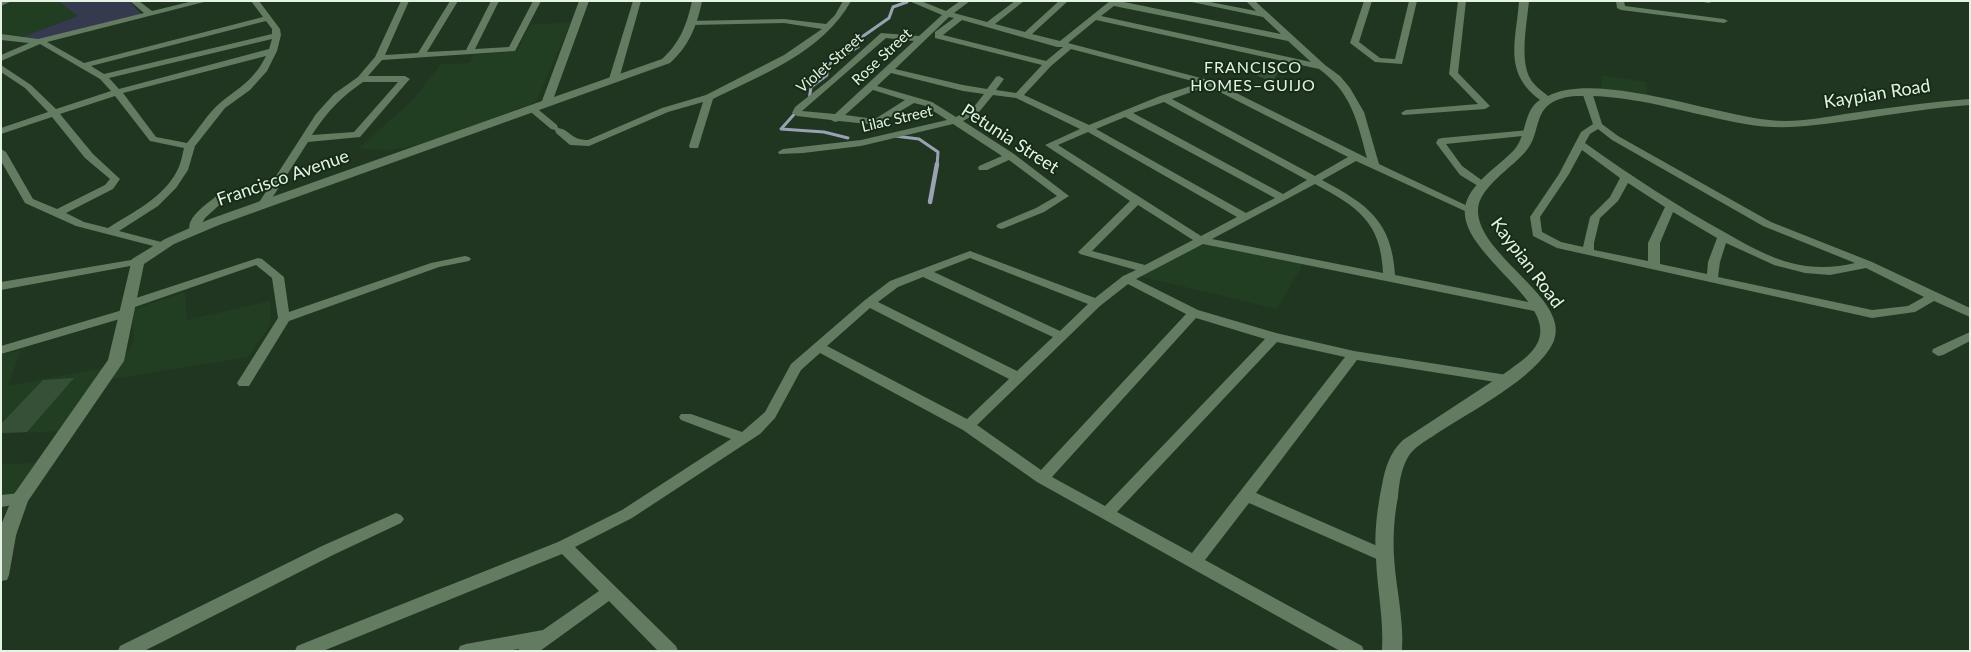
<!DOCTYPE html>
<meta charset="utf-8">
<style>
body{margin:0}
#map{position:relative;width:1971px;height:652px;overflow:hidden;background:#203620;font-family:Lato,sans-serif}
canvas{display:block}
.frame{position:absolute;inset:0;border:2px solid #e5f3e4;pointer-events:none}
</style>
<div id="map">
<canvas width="1971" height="652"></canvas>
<div class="frame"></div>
</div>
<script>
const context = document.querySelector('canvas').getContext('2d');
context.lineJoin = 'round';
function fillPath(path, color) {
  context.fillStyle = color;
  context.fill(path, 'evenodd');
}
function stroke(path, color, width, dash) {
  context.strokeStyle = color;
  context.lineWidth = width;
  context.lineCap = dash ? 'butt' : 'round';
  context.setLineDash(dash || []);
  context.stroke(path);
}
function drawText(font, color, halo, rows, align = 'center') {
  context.font = font + ' Lato,sans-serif';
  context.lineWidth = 4;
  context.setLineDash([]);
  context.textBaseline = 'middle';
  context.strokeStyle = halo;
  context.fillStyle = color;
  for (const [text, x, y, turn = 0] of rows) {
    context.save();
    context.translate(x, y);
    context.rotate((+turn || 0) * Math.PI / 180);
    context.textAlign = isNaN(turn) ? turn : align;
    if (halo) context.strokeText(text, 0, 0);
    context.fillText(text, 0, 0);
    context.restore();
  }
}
const built = new Path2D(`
 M13 1H58L78 16 20 38 1 36V6Z
 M571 22 536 102 419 145 390 150 357 149 411 102 441 64 470 63 474 55 517 51 530 25Z
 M1601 75 1646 82 1648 97 1602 89Z
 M1204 242 1303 264 1277 309 1139 276Z
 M185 292 187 320 270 301 271 324 248 357 112 379 134 340 132 310Z
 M21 350 8 386 108 367 60 431 1 434V355Z
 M36 463 10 499H1V464Z`);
const green = new Path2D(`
 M58 1H129L142 15 40 40 20 38 78 16Z`);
const streamFar1 = new Path2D(`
 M809 100 811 87 827 75 826 66 858 47 859 39 889 18 893 7 907 2
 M798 110 781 129 824 132 848 138
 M895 136 919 139 938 152 937 166`);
const stream = new Path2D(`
 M930 202 937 164`);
const building = new Path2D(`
 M1263 66 1280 70 1272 82 1256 75Z
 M74 378 27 432 1 433V424L43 380Z`);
const street = new Path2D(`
 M1 1H12L1 6Z
 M130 1H139L152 11 193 1H208L47 42 84 63 263 17 251 1H259L280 29 281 35 277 51 267 71 250 90 225 108 195 146 188 170 176 188 158 206 119 231 165 243 167 245 165 247 161 248 76 226 25 203 1 161V149L6 152 33 199 57 209 105 185 110 179 85 158 52 117 1 134V128L48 112 25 88 1 72V65L31 85 56 109 111 91 100 79 40 44 1 61V55L29 43 1 40V34L38 39 144 13ZM266 21 272 29V34L104 74 91 66ZM272 39 269 49 119 89 109 78ZM266 56C254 80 240 87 220 103 208 113 198 130 187 143L156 137 123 93ZM115 96 150 141 184 148C182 156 181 164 177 171 163 198 133 212 108 228L84 222 66 213 113 189 120 179 93 154 60 114Z
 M401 1H409L385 55 418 53 450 1H458L427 52 466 50 491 1H499L475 49 509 47 533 1H541L515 51 382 60 368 76H405L410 79 408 81 360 137 308 142 267 206H259L258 204 316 114 334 94 358 77 375 57ZM363 82H398L354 132 312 135C327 112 340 98 363 82Z
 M633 1H641L619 79 617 81H611L609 79Z
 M843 1H851C823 52 763 74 713 99L698 148H690L689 146 703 102 668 112 589 146 570 145 556 133 555 130 551 129 526 108 528 106H534L557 125 558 128C571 130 570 140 588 140L662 108 706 95 784 55 822 29 784 23 692 25 688 23 689 21 784 19 826 24 835 15Z
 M909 1H921L946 11 960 1H970L954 13 987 22 1015 1H1024L995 24 1025 32 1059 1H1068L1032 34 1060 41 1110 1H1119L1281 34 1263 17 1187 1H1205L1256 11 1246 1H1255L1325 65 1340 76 1350 88 1364 112 1379 164 1476 210 1471 213 1467 212 1356 161 1322 180C1367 204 1392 221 1395 275L1543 305 1545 308 1543 311 1539 312 1203 244 1136 279 1198 310 1276 333 1354 351 1513 376 1515 379 1513 382 1508 384 1357 360 1256 493 1391 552 1393 556 1391 560 1385 562 1379 560 1249 503 1205 560 1362 646 1364 651H1340L1037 482 963 430 820 353 801 370 775 418 760 434 632 518 575 547 676 646 678 651H658L609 601 540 651H518L519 649 507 651H458L460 646 466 644 543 630 599 591 562 554 323 651H295L297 646 558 542 622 510 731 439 681 420 679 417 681 414H691L742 432 765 412 791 364 865 300 890 281 970 251 1095 298 1123 276 1136 270 1080 254 1078 252 1080 250 1130 201 1045 145 1080 129 1016 98 993 95 979 112 963 121 1014 154 1069 196 1044 212 1002 229 998 228 996 226 998 224 1036 208 1057 196 1009 160 987 170H979L978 168 979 166 1002 156 953 124 861 146 803 153 779 154 778 152 783 149 861 140 947 120 926 106 914 103 877 125 839 121 835 122 831 120 797 116 792 113 795 107 829 80 881 33 919 36 942 15ZM1114 6 1288 41 1311 62 1101 16ZM949 17 954 18 935 32V38L1042 65 1016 93 996 90 1004 79 999 76 996 77 987 89 963 85 895 69ZM962 20 1057 47H1063L1046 61 943 35ZM1096 20 1319 69C1352 93 1357 121 1367 158L1212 81 1068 43ZM886 38 914 41 835 114 802 111ZM1071 49 1200 83 1160 96 1089 125 1024 95 1051 66ZM891 73 963 91 984 94 973 108 956 117 932 102 877 86ZM1208 86 1348 157 1315 176 1172 99ZM873 90 905 100 875 119 845 115ZM1164 102 1307 180 1283 194 1133 113ZM1125 117 1275 198 1246 213 1096 129ZM1088 132 1237 217 1201 236 1058 145ZM1315 184C1357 207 1381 221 1383 273L1212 239ZM1138 205 1193 240 1145 265 1092 251ZM970 258 1088 304 1060 331 934 272ZM923 277 1053 337 1017 371 878 302 898 287ZM1128 284 1186 314 1041 470 977 425 1100 306ZM870 308 1009 379 967 419 827 346ZM1196 318 1265 339 1105 506 1052 477ZM1277 342 1345 357 1192 553 1117 512Z
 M1364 1H1372L1359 42 1380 58 1395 59 1409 1H1417L1402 64 1375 62 1350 43Z
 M1458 1H1466L1458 73 1490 106 1485 109 1403 115 1401 113 1406 110 1478 104 1449 74Z
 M1616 1H1624L1625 6 1724 19 1728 21 1724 23 1621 10 1617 8Z
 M1697 1H1713L1709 3Z
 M1587 89 1592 92 1602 124 1618 136 1771 222 1872 262 1970 308V317L1934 301 1915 312 1872 318 1557 248 1533 236 1530 217 1559 174 1581 132 1593 124 1582 92ZM1598 129 1612 140 1763 226 1855 263C1839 267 1823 268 1806 266 1777 262 1750 247 1726 233 1677 206 1631 176 1585 143L1590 134ZM1582 150 1620 178 1610 197 1590 217 1583 247 1561 242 1542 232 1540 217 1569 174ZM1628 183 1665 207 1648 243V261L1594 250V243L1600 218 1618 201ZM1673 212 1717 238 1708 262 1707 274 1660 264V243ZM1726 243 1774 265 1805 273 1830 275 1866 268 1924 297 1908 306 1872 310 1718 277 1720 262Z
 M1529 130 1534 133 1532 135 1446 144 1462 166 1487 184 1488 186 1483 189 1460 175 1436 143 1438 139 1442 138Z
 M223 193 228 196 227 198 205 218 198 231H190C185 217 210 202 219 194Z
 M465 256 469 257 471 259 469 261 439 267 289 321 249 386H239L237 383 278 318 272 278 256 265 132 308H124L122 305 124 302 258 258 262 259 284 277 289 312 431 263Z
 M137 259 141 260 143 262 141 264 1 290V282Z
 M126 309 132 313 130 316 1 354V346Z
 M1970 332V341L1943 355 1938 356 1932 352 1933 349Z
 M20 493 25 495 27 499 25 503 1 507V495Z
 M396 513 401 515 404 519 401 523 333 555 166 640 144 651H118L120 646 322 546Z
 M9 524 14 526 17 530 9 575 7 580 1 581V530L4 526Z`);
const secondary = new Path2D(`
 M579 1H589L554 97 662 59C680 43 687 24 692 1H702C697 26 689 46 670 63L219 225 174 244 144 264 124 361 28 501 16 535 1 539V525L14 494 108 360 132 259 165 239 210 219 542 101Z
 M1519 1H1529C1527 23 1519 61 1531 80 1535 86 1542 91 1548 96 1597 71 1714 115 1769 120 1795 123 1820 118 1845 114 1887 108 1928 102 1970 99V105C1931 108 1893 114 1855 120 1816 125 1784 131 1745 124 1694 115 1645 98 1593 96 1582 96 1570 95 1560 99 1532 108 1542 132 1526 151 1513 167 1478 188 1478 210 1477 256 1574 300 1553 343 1536 378 1468 413 1436 434 1426 441 1412 448 1407 459 1401 470 1399 484 1398 497 1394 517 1393 537 1394 557 1396 589 1404 619 1402 651H1382C1384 619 1377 589 1376 558 1374 534 1377 509 1382 485 1385 468 1390 452 1403 440L1505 373C1516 365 1532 355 1538 342 1558 300 1452 250 1466 203 1473 181 1499 166 1514 150 1527 136 1523 110 1540 100 1503 72 1516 42 1519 1Z`);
const farStreetnames = [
 ["Rose Street",882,57,-43],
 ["Violet Street",830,63,-41],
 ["Lilac Street",897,119,-13]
];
const farQuarternames = [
 ["FRANCISCO",1253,68],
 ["HOMES–GUIJO",1253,86]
];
const streetNames = [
 ["Kaypian Road",1877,94,-9],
 ["Petunia Street",1010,139,33],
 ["Francisco Avenue",283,178,-19],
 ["Kaypian Road",1527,263,53]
];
fillPath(built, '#213e22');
fillPath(green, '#363a4e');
stroke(streamFar1, '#99a2b4', 3);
stroke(stream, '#99a2b4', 4.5);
fillPath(building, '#365037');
fillPath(street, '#627b61');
fillPath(secondary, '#627b61');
drawText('15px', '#e5f3e4', '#162c16', farStreetnames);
context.letterSpacing = '1px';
drawText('16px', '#e5f3e4', '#162c16', farQuarternames);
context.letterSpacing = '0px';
drawText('18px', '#e5f3e4', '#162c16', streetNames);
</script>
